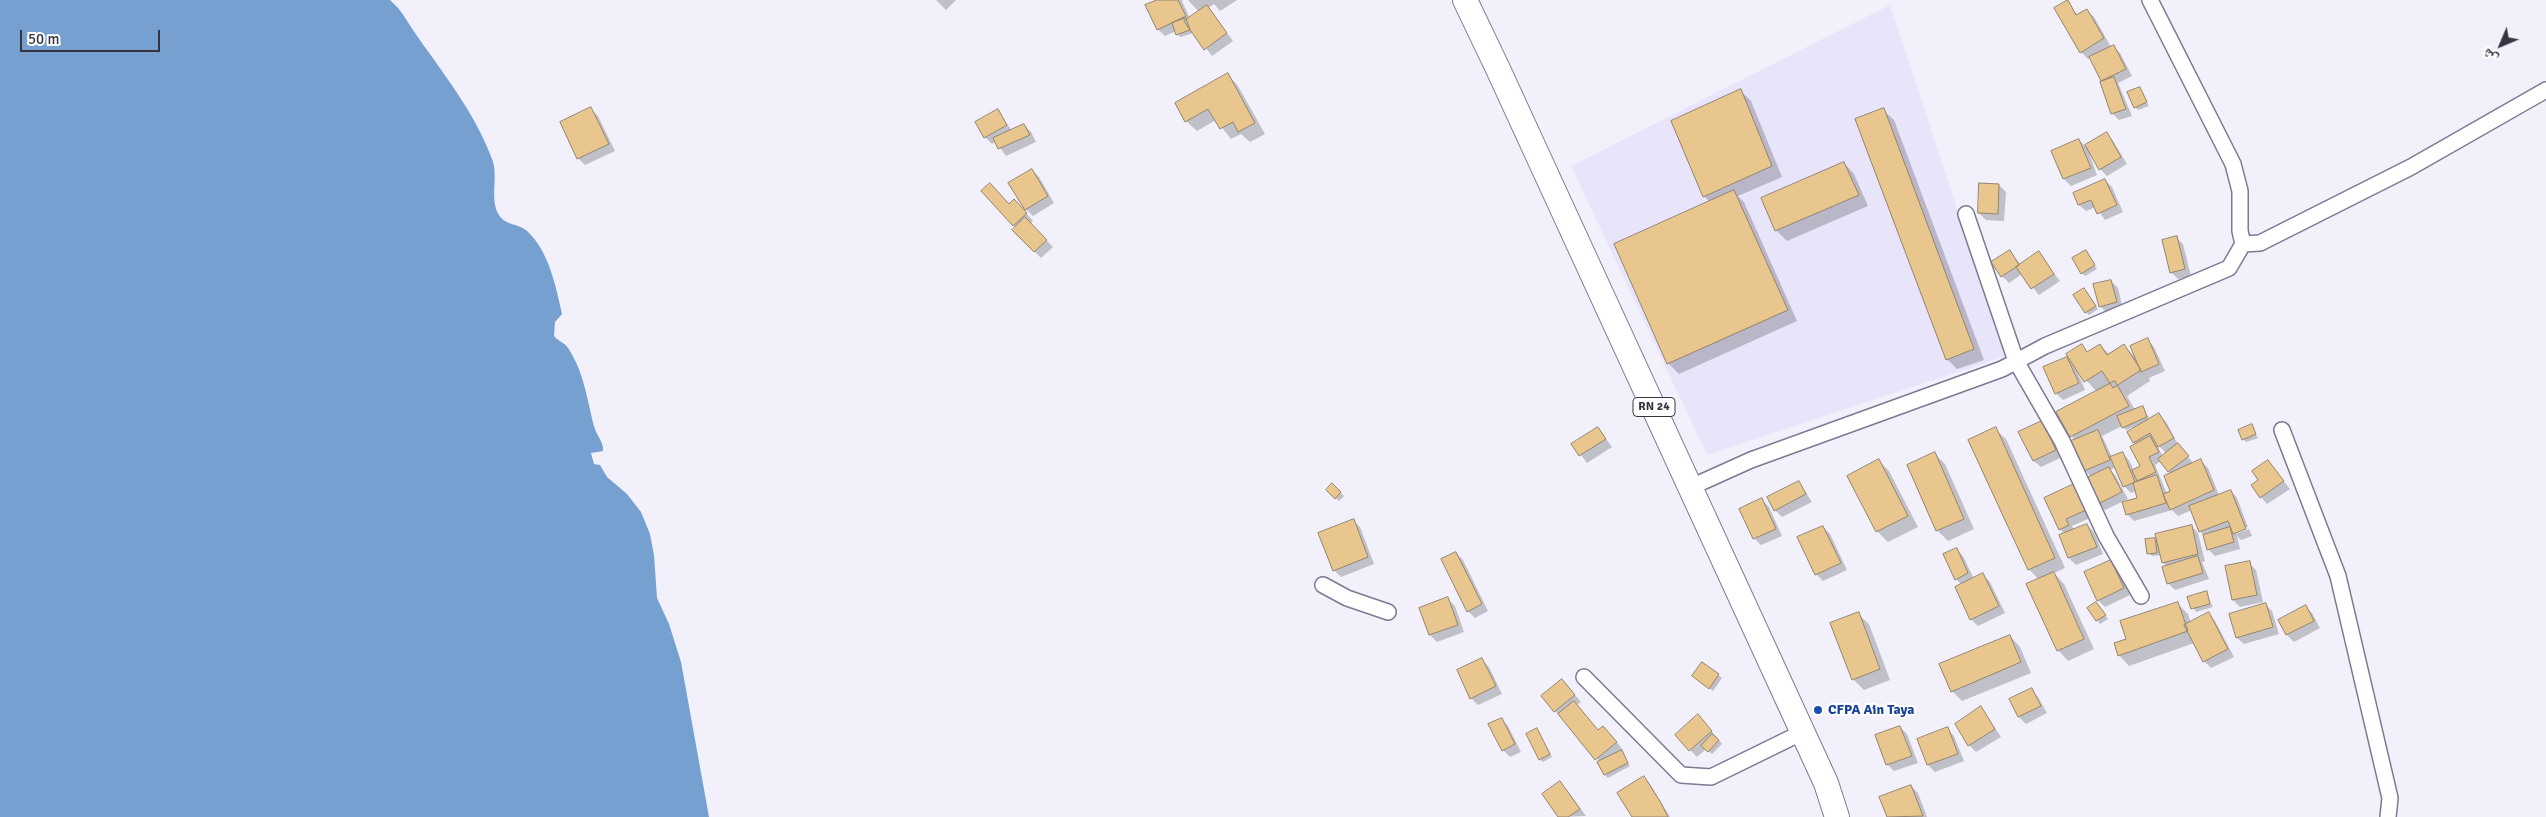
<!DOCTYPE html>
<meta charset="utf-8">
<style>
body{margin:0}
#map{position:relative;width:2546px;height:817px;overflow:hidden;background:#f1f0fb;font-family:Signika,"Noto Naskh Arabic",sans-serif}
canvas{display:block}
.north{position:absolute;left:2476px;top:20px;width:50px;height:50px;-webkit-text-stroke:4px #fff;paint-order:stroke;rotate:225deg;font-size:14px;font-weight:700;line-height:20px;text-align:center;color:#363440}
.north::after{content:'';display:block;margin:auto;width:18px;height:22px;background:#363440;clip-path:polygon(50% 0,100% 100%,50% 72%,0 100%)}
.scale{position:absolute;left:20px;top:30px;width:140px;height:22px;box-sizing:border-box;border:2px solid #363440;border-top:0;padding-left:6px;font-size:15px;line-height:18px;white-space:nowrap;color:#363440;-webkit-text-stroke:4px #fff;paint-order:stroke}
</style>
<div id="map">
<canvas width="2546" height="817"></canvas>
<div class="north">ش</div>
<div class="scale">50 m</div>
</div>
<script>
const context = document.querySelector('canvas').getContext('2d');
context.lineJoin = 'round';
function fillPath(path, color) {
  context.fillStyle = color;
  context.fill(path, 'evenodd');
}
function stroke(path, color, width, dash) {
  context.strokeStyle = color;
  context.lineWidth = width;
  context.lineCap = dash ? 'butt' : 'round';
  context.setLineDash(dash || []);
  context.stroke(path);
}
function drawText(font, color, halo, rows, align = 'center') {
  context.font = font + ' Signika,sans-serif';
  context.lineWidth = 4.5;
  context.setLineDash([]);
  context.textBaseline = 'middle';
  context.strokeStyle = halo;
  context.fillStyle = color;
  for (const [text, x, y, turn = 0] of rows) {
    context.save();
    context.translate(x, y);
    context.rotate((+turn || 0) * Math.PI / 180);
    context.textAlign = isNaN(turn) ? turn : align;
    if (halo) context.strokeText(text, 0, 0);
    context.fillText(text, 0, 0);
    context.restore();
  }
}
const built = new Path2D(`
 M1890 5 2006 356 1707 455 1571 166Z`);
const water = new Path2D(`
 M0 0H390L398 8C404 15 408 23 413 30 441 71 475 112 492 159 499 176 489 199 499 215 506 226 518 223 527 231 549 251 556 287 562 314L555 322 554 336C558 341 564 342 568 348 584 372 587 399 594 426 596 435 604 442 603 451L591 453 594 464 600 465 607 477 627 494 641 512 650 534 654 555 657 598 669 624 681 662 709 817H0Z`);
const shadow = new Path2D(`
 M936 0H956L946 10Z
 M1160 0H1183L1182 1 1190 19 1199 12 1188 0H1237L1220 11 1214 4 1208 8 1233 41 1212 56 1194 33 1180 37 1176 31 1165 36 1158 29Z
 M2068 2 2078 16 2087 11 2094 17 2111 47 2113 46 2120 53 2132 76 2118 83 2132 116 2119 120 2112 113 2104 82 2090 58 2088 59 2081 52Z
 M1228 75 1238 86 1265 134 1250 142 1241 134 1231 139 1216 120 1197 131 1186 121Z
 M2139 88 2149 106 2138 110 2135 107Z
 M1741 91 1751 101 1782 177 1738 196 1744 202 1797 321 1679 374 1668 363 1710 202 1704 196Z
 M591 109 598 116 615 151 585 165 578 158Z
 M1883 110 1894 120 1984 360 1957 369 1947 359Z
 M998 111 1012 131 1024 125 1031 132 1036 142 1006 156 996 142 992 144 985 137Z
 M2107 134 2113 141 2127 164 2107 176 2100 169 2087 147 2097 175 2071 186 2064 179 2079 140 2085 146Z
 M1844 163 1854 174 1868 206 1787 241 1776 230Z
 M1032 170 1039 177 1054 203 1033 216 1026 209Z
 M2105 180 2112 187 2123 212 2105 220 2096 207 2086 211 2079 205 2074 193Z
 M1999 185 2006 192 2004 221 1986 220 1979 213Z
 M983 191 1009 205 1021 207 1033 221 1030 224 1053 247 1041 258 1014 230 1016 228Z
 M2176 237 2183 244 2191 276 2178 279 2171 272Z
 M2010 251 2021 265 2038 253 2060 281 2039 295 2022 274 2009 283 2002 276Z
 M2086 252 2097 269 2085 276 2082 273Z
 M2111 281 2118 288 2123 309 2107 313 2100 306Z
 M2087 292 2098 309 2089 315 2086 312Z
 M2148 340 2154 347 2165 371 2149 378 2150 381 2127 396 2135 410 2143 407 2150 420 2159 415 2166 422 2179 446 2194 464 2201 461 2208 468 2219 495 2231 491 2237 498 2248 527 2236 531V534L2249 529 2252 536 2241 540 2237 536 2240 549 2215 556 2208 549 2204 536 2200 531 2192 510 2178 516 2172 510 2134 521 2127 514 2138 498 2136 491 2131 493 2124 486 2116 467 2110 470 2115 475 2128 499 2105 510 2099 504 2091 477 2085 470 2075 441 2058 413 2097 392 2076 369 2085 390 2063 400 2056 393 2067 358 2073 364 2081 346 2088 353 2100 345 2110 355 2124 346 2136 358ZM2138 425 2134 442 2142 467 2134 471 2129 460 2122 453 2112 457 2102 436 2122 426 2126 430ZM2157 444 2167 454 2163 457 2157 445ZM2161 461 2171 474 2172 492 2167 494 2155 465Z
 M2042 422 2049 429 2062 457 2041 467 2034 461Z
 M2251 426 2258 438 2246 442 2243 439Z
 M1598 428 1612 447 1587 463 1573 444Z
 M1995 429 2006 439 2065 568 2054 573 2064 584 2094 649 2068 661 2058 650 2039 580 2029 569Z
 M1935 454 1945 464 1974 529 1948 541 1937 530Z
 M1879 461 1889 471 1918 527 1888 542 1878 532 1849 476Z
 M2268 462 2290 489 2267 504 2252 486 2260 480Z
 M1799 482 1812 502 1782 517 1775 510Z
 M1332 485 1344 496 1339 501 1328 490Z
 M2074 486 2092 517 2072 526 2074 530 2087 525 2094 532 2103 554 2076 565 2069 558 2061 536 2065 534 2060 529Z
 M1762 500 1769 507 1782 536 1761 545 1754 538Z
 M1353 521 1360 527 1374 564 1341 577 1334 570Z
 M2191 526 2198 533 2205 561 2202 562 2209 579 2175 590 2168 583 2167 567 2163 562 2161 555 2152 556 2149 553 2155 539 2158 542Z
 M1823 527 1830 534 1847 570 1823 581 1816 574Z
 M1956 549 1963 556 1974 579 1983 575 1990 582 2005 613 1978 626 1971 619 1962 585 1956 579Z
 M1456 553 1463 560 1488 611 1475 618 1468 611Z
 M2110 561 2117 568 2130 595 2105 607 2098 600Z
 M2249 563 2256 570 2263 602 2240 607 2233 600 2227 567Z
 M2206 593 2213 607 2196 612 2189 598Z
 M1448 599 1455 606 1464 632 1437 642 1430 635 1421 608Z
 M2177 603 2188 614 2191 623 2209 614 2215 621 2234 657 2211 668 2204 661 2194 643 2129 666 2119 655 2127 640Z
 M2265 604 2272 611 2279 634 2244 644 2237 638Z
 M2099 606 2108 619 2100 624 2089 609Z
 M2306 607 2312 613 2320 628 2294 642 2287 635 2279 620Z
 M1858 614 1869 624 1890 680 1864 690 1853 679Z
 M2010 636 2020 647 2031 673 1962 701 1952 691Z
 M1482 660 1489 667 1502 694 1478 705 1471 698Z
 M1703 663 1722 678 1713 691 1697 679Z
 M1568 687 1581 702 1577 705 1599 731 1610 734 1623 750 1621 751 1630 766 1608 778 1605 775 1600 762 1555 711Z
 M2031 690 2038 697 2047 713 2026 724 2019 717 2011 700Z
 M1981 708 2001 737 1976 752 1969 745Z
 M1501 719 1508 726 1521 752 1510 757 1503 750Z
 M1705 723 1722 744 1712 754 1706 749 1697 757 1676 735Z
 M1900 727 1907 734 1918 763 1894 771 1887 764Z
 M1947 729 1954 736 1964 761 1935 772 1928 765Z
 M1537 730 1552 757 1543 762 1540 759Z
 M1644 778 1650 784 1670 817H1634Z
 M1560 783 1567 790 1586 816 1560 817Z
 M1911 786 1918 793 1927 817H1888L1881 798Z`);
const building = new Path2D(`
 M1157 0H1178L1186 16 1157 30 1145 5Z
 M2068 0 2076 15 2087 9 2104 38 2080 53 2054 8Z
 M1207 5 1227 33 1204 50 1184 21Z
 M1186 18 1190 30 1176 35 1172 23Z
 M2114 45 2126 69 2101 81 2089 57Z
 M1228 73 1255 123 1238 132 1233 122 1220 129 1208 109 1185 122 1175 103Z
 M2114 77 2126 109 2111 114 2100 82Z
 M2140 87 2147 102 2134 108 2127 92Z
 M1741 89 1772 166 1703 197 1671 121Z
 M591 107 609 144 577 159 560 122Z
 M1884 108 1974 349 1946 360 1855 119Z
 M998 109 1007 125 984 138 975 122Z
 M1024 124 1030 135 998 149 993 138Z
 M2107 132 2121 157 2099 170 2085 145Z
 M2079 139 2091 168 2063 179 2051 151Z
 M1844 162 1859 195 1775 231 1761 198Z
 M1032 169 1048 196 1025 210 1008 183Z
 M2105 179 2117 205 2097 214 2091 200 2078 205 2073 193Z
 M990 183 1009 204 1014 199 1027 213 1013 226 981 191Z
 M1979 183 1999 184 1998 214 1978 213Z
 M1734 190 1788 310 1667 364 1614 244Z
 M1025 217 1047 240 1034 252 1012 230Z
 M2177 236 2185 269 2170 273 2162 240Z
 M2010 250 2019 265 2001 277 1991 262Z
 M2086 250 2095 265 2081 274 2072 258Z
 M2039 251 2054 274 2031 289 2016 267Z
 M2111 280 2117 302 2099 307 2093 284Z
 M2084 288 2096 306 2085 313 2073 295Z
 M2148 338 2159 364 2141 372 2130 346Z
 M2082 344 2087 352 2100 344 2107 355 2124 344 2141 370 2113 388 2102 371 2084 382 2066 354Z
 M2067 357 2079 383 2055 394 2043 367Z
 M2115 381 2129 406 2070 437 2056 412Z
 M2143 406 2147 417 2122 428 2117 416Z
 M2159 413 2174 438 2158 447 2150 433 2133 443 2127 432Z
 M2042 421 2056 450 2033 461 2018 432Z
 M2252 424 2256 434 2242 440 2238 430Z
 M1598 427 1606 439 1579 456 1571 444Z
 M1996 427 2055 558 2028 570 1968 440Z
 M2098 430 2110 460 2084 471 2071 441Z
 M2150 436 2159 452 2149 457 2156 472 2137 481 2132 470 2140 466 2130 447Z
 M2178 443 2189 456 2168 472 2158 459Z
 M1935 452 1964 519 1936 531 1907 465Z
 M2123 452 2135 482 2123 487 2110 457Z
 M1879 459 1908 516 1876 532 1847 476Z
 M2201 459 2214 490 2170 510 2163 494 2170 491 2164 476Z
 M2268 460 2284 481 2260 498 2251 485 2258 480 2252 471Z
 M2109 467 2122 492 2098 504 2085 479Z
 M2157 475 2166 503 2126 515 2122 502 2137 498 2133 483Z
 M1799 481 1806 494 1774 511 1767 497Z
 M1332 483 1341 492 1335 499 1326 490Z
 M2074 484 2086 510 2066 519 2069 525 2059 530 2044 498Z
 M2231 490 2246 529 2233 534 2228 521 2199 532 2189 506Z
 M1762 498 1776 529 1753 539 1739 509Z
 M1354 519 1368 557 1333 571 1318 533Z
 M2087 524 2097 547 2068 558 2059 535Z
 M2192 525 2198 554 2162 563 2155 534Z
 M1823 526 1841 563 1815 575 1797 537Z
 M2230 527 2234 542 2207 550 2203 535Z
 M2155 538 2157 553 2147 554 2145 539Z
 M1957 548 1968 573 1955 580 1943 554Z
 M1456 552 1482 604 1467 612 1441 559Z
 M2198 556 2203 573 2167 584 2162 567Z
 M2111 560 2124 588 2097 601 2084 572Z
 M2250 561 2257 595 2232 600 2225 566Z
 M2054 572 2084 639 2057 651 2026 584Z
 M1983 573 1999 606 1970 620 1955 587Z
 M2207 591 2210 604 2191 609 2187 597Z
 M1448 597 1458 625 1429 635 1419 608Z
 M2096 602 2106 615 2096 621 2087 608Z
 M2178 602 2188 631 2118 656 2114 643 2126 639 2120 621Z
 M2266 603 2273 627 2236 638 2229 614Z
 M2306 605 2314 621 2286 635 2278 620Z
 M1859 612 1880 669 1852 680 1830 623Z
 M2209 612 2228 649 2203 662 2184 625Z
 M2010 635 2021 662 1951 692 1939 664Z
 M1482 658 1496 686 1470 699 1457 670Z
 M1702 662 1719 674 1709 689 1692 676Z
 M1562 679 1575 695 1554 712 1541 696Z
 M2032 688 2041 706 2018 717 2009 699Z
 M1574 701 1598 730 1603 726 1617 742 1595 760 1558 714Z
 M1981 706 1995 729 1968 746 1955 724Z
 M1698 714 1712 731 1689 751 1675 735Z
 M1502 718 1515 744 1502 751 1488 724Z
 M1900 726 1912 756 1886 765 1875 735Z
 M1948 727 1958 754 1927 765 1917 739Z
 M1537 728 1550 754 1539 760 1526 734Z
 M1712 734 1719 740 1708 752 1701 746Z
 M1622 750 1628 763 1604 775 1597 762Z
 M1644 776 1661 803 1668 817H1632L1617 793Z
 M1560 781 1580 809 1568 817H1558L1542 794Z
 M1911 785 1923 816 1887 817 1879 797Z`);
const minor = new Path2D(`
 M1966 214 2016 361 2062 441 2106 536 2141 596
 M2243 244 2260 243 2411 167 2546 90
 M2282 430 2338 576 2390 798 2388 817
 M1691 487 1751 460 2002 369 2045 346 2229 268 2243 244 2240 231V191L2233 164 2150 0
 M1323 585 1347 598 1388 612
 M1584 677 1681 775 1711 777 1803 732`);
const primary = new Path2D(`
 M1465 0 1498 69 1826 783 1837 817`);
const markers = [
 [1818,710,5,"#1a4fb4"]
];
const shields = [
 [1654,407,42]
];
const shieldNames = [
 ["RN 24",1654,407]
];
const transitNames = [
 ["CFPA Ain Taya",1828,710]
];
fillPath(built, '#e8e4fa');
fillPath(water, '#75a0cf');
fillPath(shadow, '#0003');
fillPath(building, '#e9c68d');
stroke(building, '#93846c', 1);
stroke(minor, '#7e7993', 18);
stroke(primary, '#7e7993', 26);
stroke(minor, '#fff', 15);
stroke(primary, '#fff', 24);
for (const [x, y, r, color] of markers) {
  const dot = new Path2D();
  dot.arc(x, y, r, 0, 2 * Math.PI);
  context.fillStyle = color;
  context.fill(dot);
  stroke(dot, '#fff', 2);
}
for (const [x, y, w] of shields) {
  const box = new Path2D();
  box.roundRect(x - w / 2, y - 9.5, w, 19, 4);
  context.fillStyle = '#fff';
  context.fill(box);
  stroke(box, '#363440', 1);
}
drawText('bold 12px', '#363440', null, shieldNames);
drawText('bold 14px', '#164399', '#fff', transitNames, 'left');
</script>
